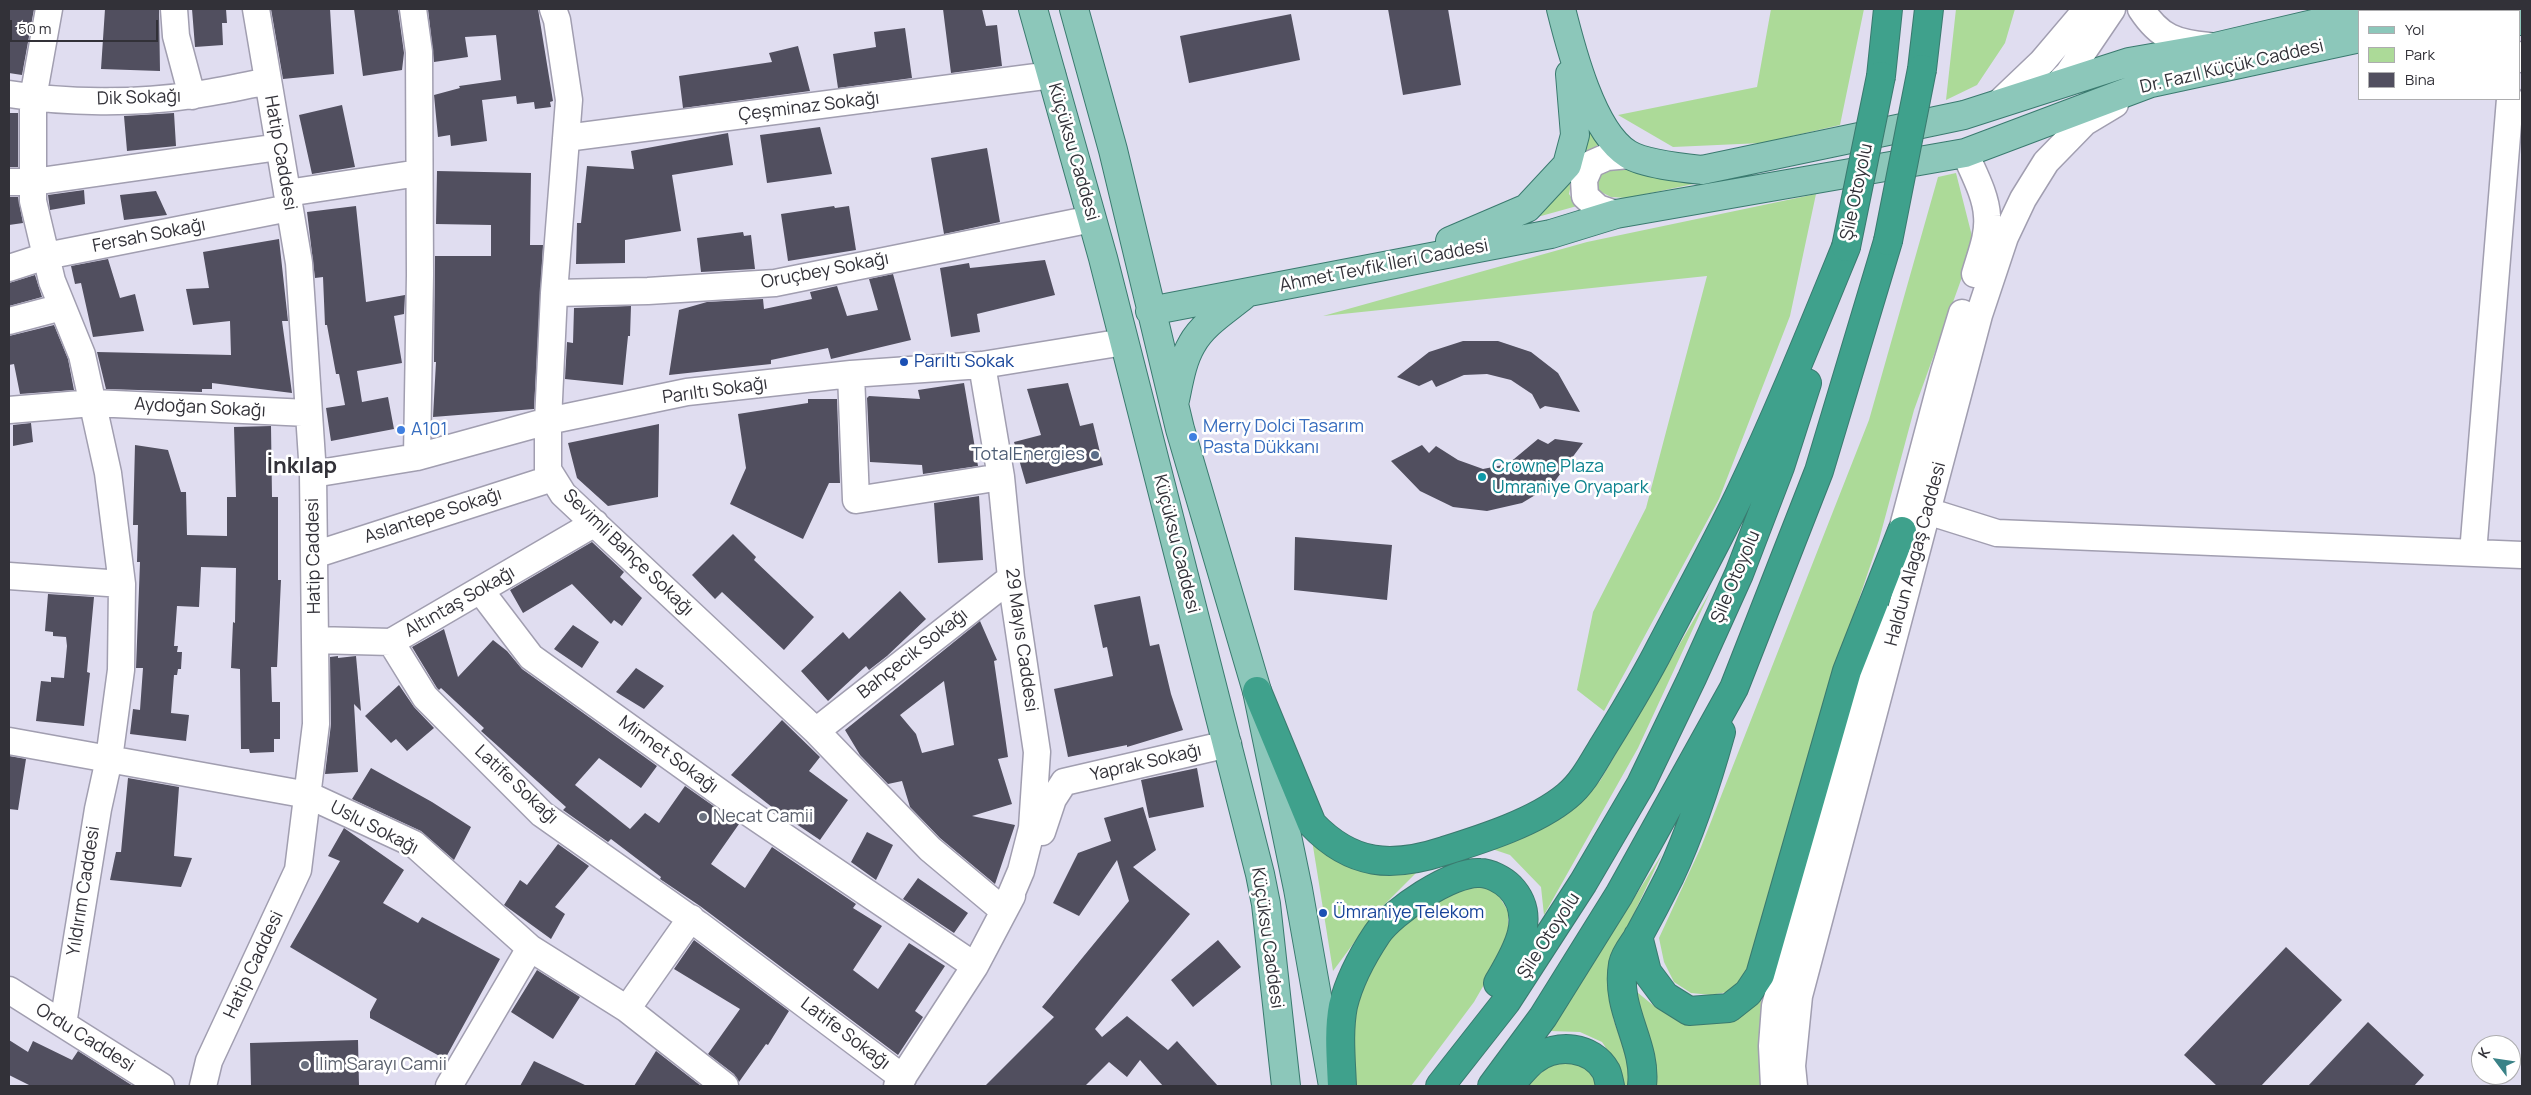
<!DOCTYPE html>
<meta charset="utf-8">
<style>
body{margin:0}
#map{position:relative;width:2531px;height:1095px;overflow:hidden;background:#e0ddf0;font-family:Manrope,sans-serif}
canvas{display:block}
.frame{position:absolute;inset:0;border:10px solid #323138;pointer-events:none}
.legend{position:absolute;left:2358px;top:10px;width:162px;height:90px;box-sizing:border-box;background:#fff;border:1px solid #adadaf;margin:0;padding:6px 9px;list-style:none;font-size:15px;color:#323138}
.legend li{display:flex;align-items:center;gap:10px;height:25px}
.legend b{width:25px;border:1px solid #adadaf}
.north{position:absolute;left:2471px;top:1035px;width:50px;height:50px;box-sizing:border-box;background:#fff;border:1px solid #adadaf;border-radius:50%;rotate:301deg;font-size:14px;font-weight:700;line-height:20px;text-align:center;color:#323138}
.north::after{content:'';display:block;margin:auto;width:18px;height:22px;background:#3a8287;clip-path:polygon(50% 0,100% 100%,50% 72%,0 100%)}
.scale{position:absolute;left:10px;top:20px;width:148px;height:22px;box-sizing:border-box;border:2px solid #323138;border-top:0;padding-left:6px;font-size:15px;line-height:18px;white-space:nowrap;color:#323138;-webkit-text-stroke:4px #fff;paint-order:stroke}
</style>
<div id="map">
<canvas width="2531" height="1095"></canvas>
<div class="frame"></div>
<ul class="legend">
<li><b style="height:6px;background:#8cc7ba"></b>Yol</li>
<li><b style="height:14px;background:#acda98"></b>Park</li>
<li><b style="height:14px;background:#514f5f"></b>Bina</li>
</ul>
<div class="north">K</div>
<div class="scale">50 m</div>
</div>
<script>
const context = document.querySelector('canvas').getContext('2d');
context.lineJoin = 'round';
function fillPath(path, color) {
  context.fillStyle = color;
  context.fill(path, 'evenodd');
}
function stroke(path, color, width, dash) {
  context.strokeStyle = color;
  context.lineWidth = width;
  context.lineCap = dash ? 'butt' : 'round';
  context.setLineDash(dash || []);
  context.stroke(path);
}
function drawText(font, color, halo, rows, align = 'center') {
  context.font = font + ' Manrope,sans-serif';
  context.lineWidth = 5;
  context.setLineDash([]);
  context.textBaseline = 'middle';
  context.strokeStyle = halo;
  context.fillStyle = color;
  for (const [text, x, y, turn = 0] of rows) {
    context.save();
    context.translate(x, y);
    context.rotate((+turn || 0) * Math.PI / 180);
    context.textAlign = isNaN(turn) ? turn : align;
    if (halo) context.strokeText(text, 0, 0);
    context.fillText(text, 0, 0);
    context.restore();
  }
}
const green = new Path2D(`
 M1771 9H1864L1840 125 1762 143 1673 147 1618 115 1757 87Z
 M1956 9H2015L2005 43 1977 85 1946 100Z
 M1586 114 1601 142C1582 159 1574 169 1569 194L1577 206 1523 221Z
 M1632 163 1708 181 1627 198 1611 197 1597 190 1595 177 1609 167Z
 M1956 173 1974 244 1914 410 1879 540 1826 696 1745 978 1727 992 1711 995 1691 993 1674 982 1664 962 1659 938 1701 847 1869 420 1938 177Z
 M1816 194 1790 316 1719 499 1604 711 1577 690 1593 612 1646 508 1707 276 1323 316 1587 242Z
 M1710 592 1638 748 1544 915 1541 887 1510 855 1483 846 1549 823 1600 781Z
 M1312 840 1422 867 1376 913 1333 971Z
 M1662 854 1620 943 1611 973 1613 1018 1632 1073 1631 1086H1621L1619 1067 1602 1042 1580 1032 1550 1031Z
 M1465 881 1492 885 1508 911V943L1474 1002 1411 1086H1355L1347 1025 1367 970 1392 927Z
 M1626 983 1654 1006 1687 1019 1761 990 1764 1086H1653Z
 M1574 1059 1592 1068 1600 1086H1526L1556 1060Z`);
const building = new Path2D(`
 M9 9H34L22 75 9 73Z
 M105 9H159L160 71 101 69Z
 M192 9H226L227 23H222L223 45 195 47Z
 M271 9H330L334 74 283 79Z
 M354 9H398L404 53 402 70 363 76Z
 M428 9H538L553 101 550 102 551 107 535 109 534 102 517 104 516 96 482 100 487 141 451 146 450 135 438 137 434 95 460 88 459 86 501 80 496 35 465 37 468 57 434 62Z
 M943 9H982L986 26 997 25 1002 66 951 73Z
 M1388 9H1448L1461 85 1403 95Z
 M1291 14 1300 60 1189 83 1180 36Z
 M905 28 912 78 838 88 833 54 876 47 874 32Z
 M798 46 810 91 683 108 679 76 772 62 769 53Z
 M342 105 355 167 312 174 299 115Z
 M9 113H18V167H9Z
 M174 113 176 146 127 151 124 116Z
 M820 127 832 174 767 183 760 135Z
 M728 133 733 165 672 175 681 231 625 240V263L576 264 577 223H581L587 166 634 169 631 151Z
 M987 148 1000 222 944 234 931 158Z
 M437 171 531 173 530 245H543L534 409 433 417 436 362H434L435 256H491V225L436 224Z
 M84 190 85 204 50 210 48 195Z
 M156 191 167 215 124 220 120 195Z
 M9 197H18L23 223 9 225Z
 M356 206 366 302 405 295 404 314 394 316 402 363 357 371 362 402 388 397 394 429 331 441 326 408 345 405 339 374H336L327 325H325L323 277 315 278 307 212Z
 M834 206 835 208 849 206 856 250 788 261 781 214Z
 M743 232 744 236 751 235 755 269 701 272 697 238Z
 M279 239 288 321H282L292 393 212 383V389H202V392L106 389 97 352 231 355 230 321 193 325 186 289 209 288 203 252Z
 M108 259 120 298 135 294 144 331 93 337 81 283 75 284 71 266Z
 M1045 260 1055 295 977 314 980 332 951 337 940 268 969 263 970 268Z
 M893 274 911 340 831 359 828 348 771 360V364L669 375 679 310 707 302 763 299 764 309 812 299 810 292 837 286 847 316 878 310 869 279Z
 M35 275 42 297 9 306V283Z
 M631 306 630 336H628L623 385 565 379 567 342 573 343 574 308Z
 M54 325 68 359 74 390 20 394 14 364 9 365V336Z
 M1463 341H1498L1531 352 1558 373 1580 412 1545 406 1540 409 1532 394 1511 380 1487 374 1464 375 1436 387 1432 380 1419 386 1397 377 1429 352Z
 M964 383 978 466 923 474 922 465 870 462 867 398 869 396 920 399 918 390Z
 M1068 383 1080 426 1093 423 1103 465 1026 484 1014 442 1041 435 1027 389Z
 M808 399H837L840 483H829L803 539 730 504 746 468 738 414 808 403Z
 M31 423 33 442 13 446V425Z
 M659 424 658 497 608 506 577 478 568 443Z
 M271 426 272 497H278V580H281L277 667H271L272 702H280V739H274V752L250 753 249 749H241L240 669 231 668 233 622 235 623 236 568 201 567 199 607 177 606 174 646H178L177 652H182L181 669H178L177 675H174L171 713 189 715 186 741 130 734 133 709 140 710 143 668H136L140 562H137L138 525H133L135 445 168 450 181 492H186L187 535 227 536V497H236L234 427Z
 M1538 439 1548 444 1555 439 1583 443 1552 485 1522 503 1487 511 1453 507 1420 491 1391 461 1422 445 1429 453 1436 446 1458 460 1483 469 1508 464Z
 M979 496 983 560 938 563 934 503Z
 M733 534 756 557 754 560 814 617 784 650 722 592 715 599 692 575Z
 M1295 537 1392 545 1387 600 1294 590Z
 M592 542 624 572 620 577 642 598 622 626 614 620 611 624 572 584 523 613 510 590Z
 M900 591 926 619 887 656 869 670 866 666 828 701 801 671 843 632 849 639Z
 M48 594 94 597 87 672 90 673 84 726 36 721 41 681 51 682V677L64 678 67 646 66 637 53 636V632L45 631Z
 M1140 596 1150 646 1159 644 1171 694 1183 730 1127 747V745L1068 757 1054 689 1113 676 1107 647 1103 648 1094 605Z
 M980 621 997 660 994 661 1008 757 998 759 1012 804 972 816 1015 825 995 884 940 838 910 807 902 781 888 784 860 755 845 730ZM944 681 954 745 922 753 916 734 900 715Z
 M573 625 599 642 582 668 554 649Z
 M444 629 458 677 493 640 507 651 522 669 657 766 641 788 599 758 575 785 630 829 645 813 659 823 685 786 739 824 711 864 745 888 772 847 856 904 853 908 882 926 853 970 878 989 909 943 945 966 915 1011 923 1017 898 1055 700 906 660 879 661 877 611 839 608 842 563 810 566 807 481 731 484 728 441 688 439 690 437 688 412 647Z
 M338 656V658L356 656 361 711 354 704 358 772 325 774 331 724 330 657Z
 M636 668 664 686 644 709 616 692Z
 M399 685 414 707 434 728 407 751 396 739 391 743 365 716Z
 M782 720 820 757 809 771 848 800 820 840 777 811 731 775Z
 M9 756 26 759 18 810 9 809Z
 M371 768 432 802 471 827 454 860 421 831 352 799Z
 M1197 768 1204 807 1149 818 1141 780Z
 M128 778 179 787 174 856 192 858 181 887 110 880 116 852H121Z
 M1143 807 1156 850 1133 867 1190 914 1095 1029 1102 1037 1127 1016 1168 1050 1177 1041 1218 1086H1163L1140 1060 1127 1077 1109 1062 1085 1086H985L1054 1017 1042 1007 1129 901 1117 860 1079 916 1053 903 1078 853 1111 841 1104 818Z
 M344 828 404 870 383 903 418 923 422 917 500 959 445 1059 370 1018V1012L377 999 290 947 340 861 328 856Z
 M867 832 893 845 876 880 851 862Z
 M558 844 589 866 555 907 565 914 551 939 504 905 520 880 527 885Z
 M918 878 968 913 954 933 903 899Z
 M694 940 789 1011 768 1045 766 1044 739 1082 734 1074 708 1054 740 1009 674 969Z
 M1218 940 1241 967 1193 1007 1171 980Z
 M2286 947 2342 1000 2261 1086H2217L2184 1055Z
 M537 970 580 997 553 1039 511 1012Z
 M2368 1022 2424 1075 2414 1086H2308Z
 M9 1040 28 1052 33 1041 72 1060 78 1051 133 1086H31L9 1075Z
 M358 1040 359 1086H251L250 1043Z
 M656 1051 701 1086H634Z
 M534 1061 587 1086H520Z`);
const minor = new Path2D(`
 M49 9 33 98V201L52 281 82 355 108 473 122 584 121 670 109 759 98 809 63 1024
 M174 9 176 36 192 96
 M413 9 419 52 420 275 417 457
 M553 9 557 20 569 100 554 293 548 421V470L563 494 816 731 930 849 1004 911
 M2141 9C2160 38 2176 43 2209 46
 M2520 59 2522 55
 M2058 84 2068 74 2112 9
 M9 94C65 103 136 104 193 95 218 92 243 86 268 81
 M1999 103 2042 62 2087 9
 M566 138 1052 75
 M1965 153C1973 172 1986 195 1987 216 1989 235 1980 256 1975 274
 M9 182H33L279 147
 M287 193 419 173
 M1616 214 1598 208 1585 196 1584 180 1591 164 1607 157 1629 155
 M9 268 46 256 289 208
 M554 293 648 291 775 283 1092 219
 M9 321 62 307
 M982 365 1001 477 1011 578 1037 752 1032 828 1021 871 1004 911
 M851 374 856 500 1001 477
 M9 410 93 403 308 413
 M313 474 417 457 548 421 687 392 851 374 982 365 1124 342
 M1927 511 1997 533 2522 555
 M1896 553 1944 372 1962 313
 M2473 553 2510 99
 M314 555 553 478
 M9 576 122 584
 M480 590 531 657 736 804 975 966
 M315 640 391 642 595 523
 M391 642 425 697 542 814 698 924 903 1078
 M816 731 1011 578
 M9 741 308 795 414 844 530 948 627 1009 725 1086
 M1064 782 1228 744
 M1042 832 1053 799 1064 782
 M9 990 161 1086
 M627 1009 691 918
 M203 1086 209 1061 298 870 316 724 313 474 299 263 256 9
 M449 1086 530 948
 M897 1086 975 966 1012 896
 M1774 1086 1772 1046 1775 1006 1879 615
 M1794 1086 1792 1066 1799 996 1979 315 2005 237 2023 199 2046 162 2085 122 2115 104`);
const major = new Path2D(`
 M1033 9 1103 258 1260 874 1266 904 1286 1086
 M1074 9 1113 150 1180 429 1257 691 1298 889 1333 1086
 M1561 9C1571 49 1592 132 1628 154 1644 164 1683 168 1702 170L1964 115 2129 62 2215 47 2360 13
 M2520 21H2522
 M1450 241 1527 208 1567 165 1575 135 1570 74
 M1150 311 1551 234 1616 214 1965 153 2151 83 2360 38
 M1175 400C1179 381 1182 361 1192 344 1203 324 1226 310 1243 296`);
const highway = new Path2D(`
 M1922 69 1929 9
 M1881 76 1888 9
 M1257 691 1312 824C1352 866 1392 868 1444 851 1482 839 1536 822 1567 796 1583 783 1593 763 1604 745 1622 716 1640 686 1656 656 1684 602 1713 550 1739 496 1778 414 1812 330 1846 247
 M1638 936 1647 972 1665 996 1689 1011 1729 1008 1748 993 1760 975 1847 671 1902 531
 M1511 1083C1519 1076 1526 1065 1535 1059 1557 1043 1592 1046 1606 1071 1608 1075 1609 1082 1610 1086
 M1342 1086C1341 1060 1338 1032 1343 1006 1349 981 1363 955 1377 934 1392 912 1452 871 1480 873 1490 873 1503 880 1510 887 1539 917 1515 954 1498 983
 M1440 1086 1506 1002 1583 883 1641 784 1692 678 1739 574 1780 467 1807 383
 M1492 1086 1543 1017 1619 895 1734 688 1819 471 1888 241
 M1642 1086C1647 1043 1615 1011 1623 964 1625 954 1633 945 1638 937 1649 917 1660 896 1670 876 1692 829 1707 782 1721 732`);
const highwayBridge = new Path2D(`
 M1888 241 1922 69
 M1846 247 1881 76`);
const markers = [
 [904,362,5,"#1a4fb4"],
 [401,430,5,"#3f7fe0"],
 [1193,437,5,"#3f7fe0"],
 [1095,455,5,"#5c6f8a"],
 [1482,477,5,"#0f9aa8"],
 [703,817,5,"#6b7280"],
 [1323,913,5,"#1a4fb4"],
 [305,1065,5,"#6b7280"]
];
const streetNames = [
 ["Dr. Fazıl Küçük Caddesi",2232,67,-13],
 ["Dik Sokağı",139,98,-2],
 ["Çeşminaz Sokağı",809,107,-7],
 ["Küçüksu Caddesi",1073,152,74],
 ["Hatip Caddesi",280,153,80],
 ["Şile Otoyolu",1857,192,-78],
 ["Fersah Sokağı",149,236,-11],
 ["Ahmet Tevfik İleri Caddesi",1384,266,-11],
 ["Oruçbey Sokağı",825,271,-11],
 ["Parıltı Sokağı",715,391,-8],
 ["Aydoğan Sokağı",200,408,3],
 ["Aslantepe Sokağı",433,516,-18],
 ["Küçüksu Caddesi",1176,544,76],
 ["Sevimli Bahçe Sokağı",628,553,44],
 ["Haldun Alagaş Caddesi",1916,554,-75],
 ["Hatip Caddesi",314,556,-91],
 ["Şile Otoyolu",1736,577,-67],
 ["Altıntaş Sokağı",460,602,-30],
 ["29 Mayıs Caddesi",1021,640,82],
 ["Bahçecik Sokağı",913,654,-38],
 ["Minnet Sokağı",668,755,36],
 ["Yaprak Sokağı",1146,763,-13],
 ["Latife Sokağı",516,785,43],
 ["Uslu Sokağı",374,828,27],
 ["Yıldırım Caddesi",84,891,-81],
 ["Şile Otoyolu",1549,936,-57],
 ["Küçüksu Caddesi",1267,938,82],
 ["Hatip Caddesi",254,965,-65],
 ["Latife Sokağı",845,1034,37],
 ["Ordu Caddesi",85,1038,32]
];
const transitNames = [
 ["Parıltı Sokak",914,362],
 ["Ümraniye Telekom",1333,913]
];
const shopNames = [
 ["Merry Dolci Tasarım",1203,427],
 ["Pasta Dükkanı",1203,448],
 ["A101",411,430]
];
const serviceNames = [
 ["TotalEnergies",1085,455]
];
const cultureNames = [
 ["Crowne Plaza",1492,467],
 ["Umraniye Oryapark",1492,488]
];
const worshipNames = [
 ["Necat Camii",713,817],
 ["İlim Sarayı Camii",315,1065]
];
const districtNames = [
 ["İnkılap",302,467]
];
fillPath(green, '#acda98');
fillPath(building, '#514f5f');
stroke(minor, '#a19eb0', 29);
stroke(major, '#3a7a6f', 30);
stroke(highway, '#3a7a6f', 30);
stroke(minor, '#fff', 26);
stroke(major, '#8cc7ba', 28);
stroke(highway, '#3fa18c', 28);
stroke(highwayBridge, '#3a7a6f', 30, []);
stroke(highwayBridge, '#3fa18c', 28);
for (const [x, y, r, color] of markers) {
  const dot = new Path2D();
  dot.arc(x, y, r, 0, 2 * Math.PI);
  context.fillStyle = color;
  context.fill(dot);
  stroke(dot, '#fff', 2);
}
drawText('18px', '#323138', '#fff', streetNames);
drawText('18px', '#164399', '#fff', transitNames, 'left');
drawText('18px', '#366cbe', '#fff', shopNames, 'left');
drawText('18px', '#4e5e75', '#fff', serviceNames, 'right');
drawText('18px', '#0d838f', '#fff', cultureNames, 'left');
drawText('18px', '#5b616d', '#fff', worshipNames, 'left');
drawText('bold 22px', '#323138', '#fff', districtNames);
</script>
